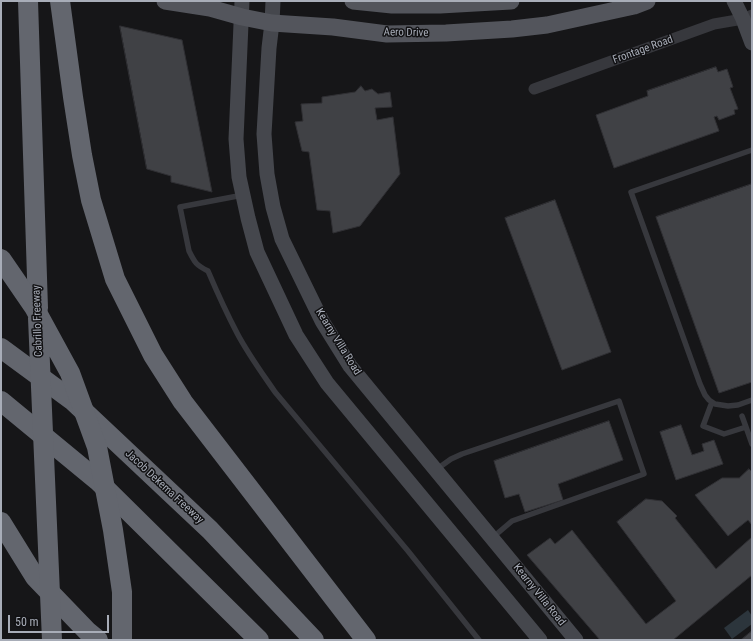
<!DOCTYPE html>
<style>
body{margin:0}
#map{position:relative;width:753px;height:641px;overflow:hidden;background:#161618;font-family:"Roboto Condensed",sans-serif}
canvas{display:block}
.frame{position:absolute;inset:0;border:2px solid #a8adb8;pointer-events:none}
.scale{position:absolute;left:8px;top:615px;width:101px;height:18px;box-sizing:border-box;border:2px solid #a8adb8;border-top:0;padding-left:5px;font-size:12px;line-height:14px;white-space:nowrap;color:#a8adb8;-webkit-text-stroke:3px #111113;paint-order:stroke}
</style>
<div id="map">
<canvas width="753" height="641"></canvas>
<div class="frame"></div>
<div class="scale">50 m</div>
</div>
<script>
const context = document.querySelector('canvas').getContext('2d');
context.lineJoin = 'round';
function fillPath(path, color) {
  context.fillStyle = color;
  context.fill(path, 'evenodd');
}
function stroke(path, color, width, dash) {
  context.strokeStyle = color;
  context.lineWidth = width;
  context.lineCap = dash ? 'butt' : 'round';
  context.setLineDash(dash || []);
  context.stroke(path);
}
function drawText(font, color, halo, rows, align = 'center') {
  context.font = font + ' "Roboto Condensed",sans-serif';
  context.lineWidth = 3;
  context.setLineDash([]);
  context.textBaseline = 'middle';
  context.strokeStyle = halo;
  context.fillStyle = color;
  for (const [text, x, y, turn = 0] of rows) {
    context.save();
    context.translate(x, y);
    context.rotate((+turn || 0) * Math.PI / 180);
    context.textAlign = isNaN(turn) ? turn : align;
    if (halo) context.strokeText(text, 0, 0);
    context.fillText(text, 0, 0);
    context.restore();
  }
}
const water = new Path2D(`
 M748 610 752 616V624L732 639 724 628Z`);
const building = new Path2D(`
 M120 26 182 40 212 192 171 182V176L147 169Z
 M716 67 718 72 727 69 733 87 730 88 738 109 734 110 735 114 719 120 717 116 714 117 719 131 614 168 596 115 648 96 647 91Z
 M361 86 365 91 372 89 378 94 390 92 392 107 375 108 377 120 393 117 400 174 360 226 333 233 330 211 317 210 309 152 302 151 295 122 303 121 301 104 322 103V97L355 92Z
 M752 184V382L719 393 656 217Z
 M555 200 611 352 562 370 505 218Z
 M609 421 623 460 558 484 563 500 525 512 519 494 505 498 494 461Z
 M681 425 692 455 704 451 702 444 714 440 723 464 676 480 660 432Z
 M749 469 752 472V525L748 520 728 536 695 495 722 478H739Z
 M646 499 662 501 677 516 675 518 716 569 752 537V575L673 640H600L527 555 550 538 555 544 572 530 646 624 676 601 617 522Z
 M752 631V640H741Z`);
const lane = new Path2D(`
 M752 150 631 192 700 384 705 395 709 400 715 404 728 406 738 405 752 400
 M243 195 180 207 189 251C195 263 196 265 208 271 217 292 226 312 237 333 248 354 262 373 275 392L408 551 479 640
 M712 402 703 426 724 434 746 427 742 416
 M746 427 752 444
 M437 469 451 459 462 454 619 401 644 474 512 521 492 538`);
const street = new Path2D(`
 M534 89 714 24 743 19 752 15`);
const secondary = new Path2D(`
 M242 1 236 139 239 177 248 218 257 252 296 335 327 383 540 640
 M273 1 272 23 269 48 264 134 267 174 273 207 282 239 322 321 350 366 576 640
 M734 1 743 19 752 43`);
const primary = new Path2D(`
 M165 1 210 8 242 17 272 23 333 27 387 34 446 33 512 29 547 25 634 6 647 1
 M353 1 392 5H440L511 1`);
const highway = new Path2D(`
 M28 1 38 308
 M60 1 73 97 82 155 91 200 115 279 153 355 183 402 366 640
 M1 348 73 401 210 530 314 640
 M1 401 98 481 259 640
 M1 522 35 577 87 631 98 640`);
const highwayBridge = new Path2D(`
 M1 259 34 307 70 373 97 447 113 530 122 592V640
 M38 318 52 640`);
const streetNames = [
 ["Aero Drive",406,33,1],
 ["Frontage Road",643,50,-20],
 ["Cabrillo Freeway",38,321,-92],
 ["Kearny Villa Road",338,342,58],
 ["Jacob Dekema Freeway",164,487,43],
 ["Kearny Villa Road",539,595,51]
];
fillPath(water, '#2c353c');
fillPath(building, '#404145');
stroke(building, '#303034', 1);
stroke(lane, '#37383d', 5.5);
stroke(street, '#37383d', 11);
stroke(secondary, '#45474d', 15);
stroke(primary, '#53555c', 17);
stroke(highway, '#63666e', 20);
stroke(highwayBridge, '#63666e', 20);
drawText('11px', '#a8adb8', '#111113', streetNames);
</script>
